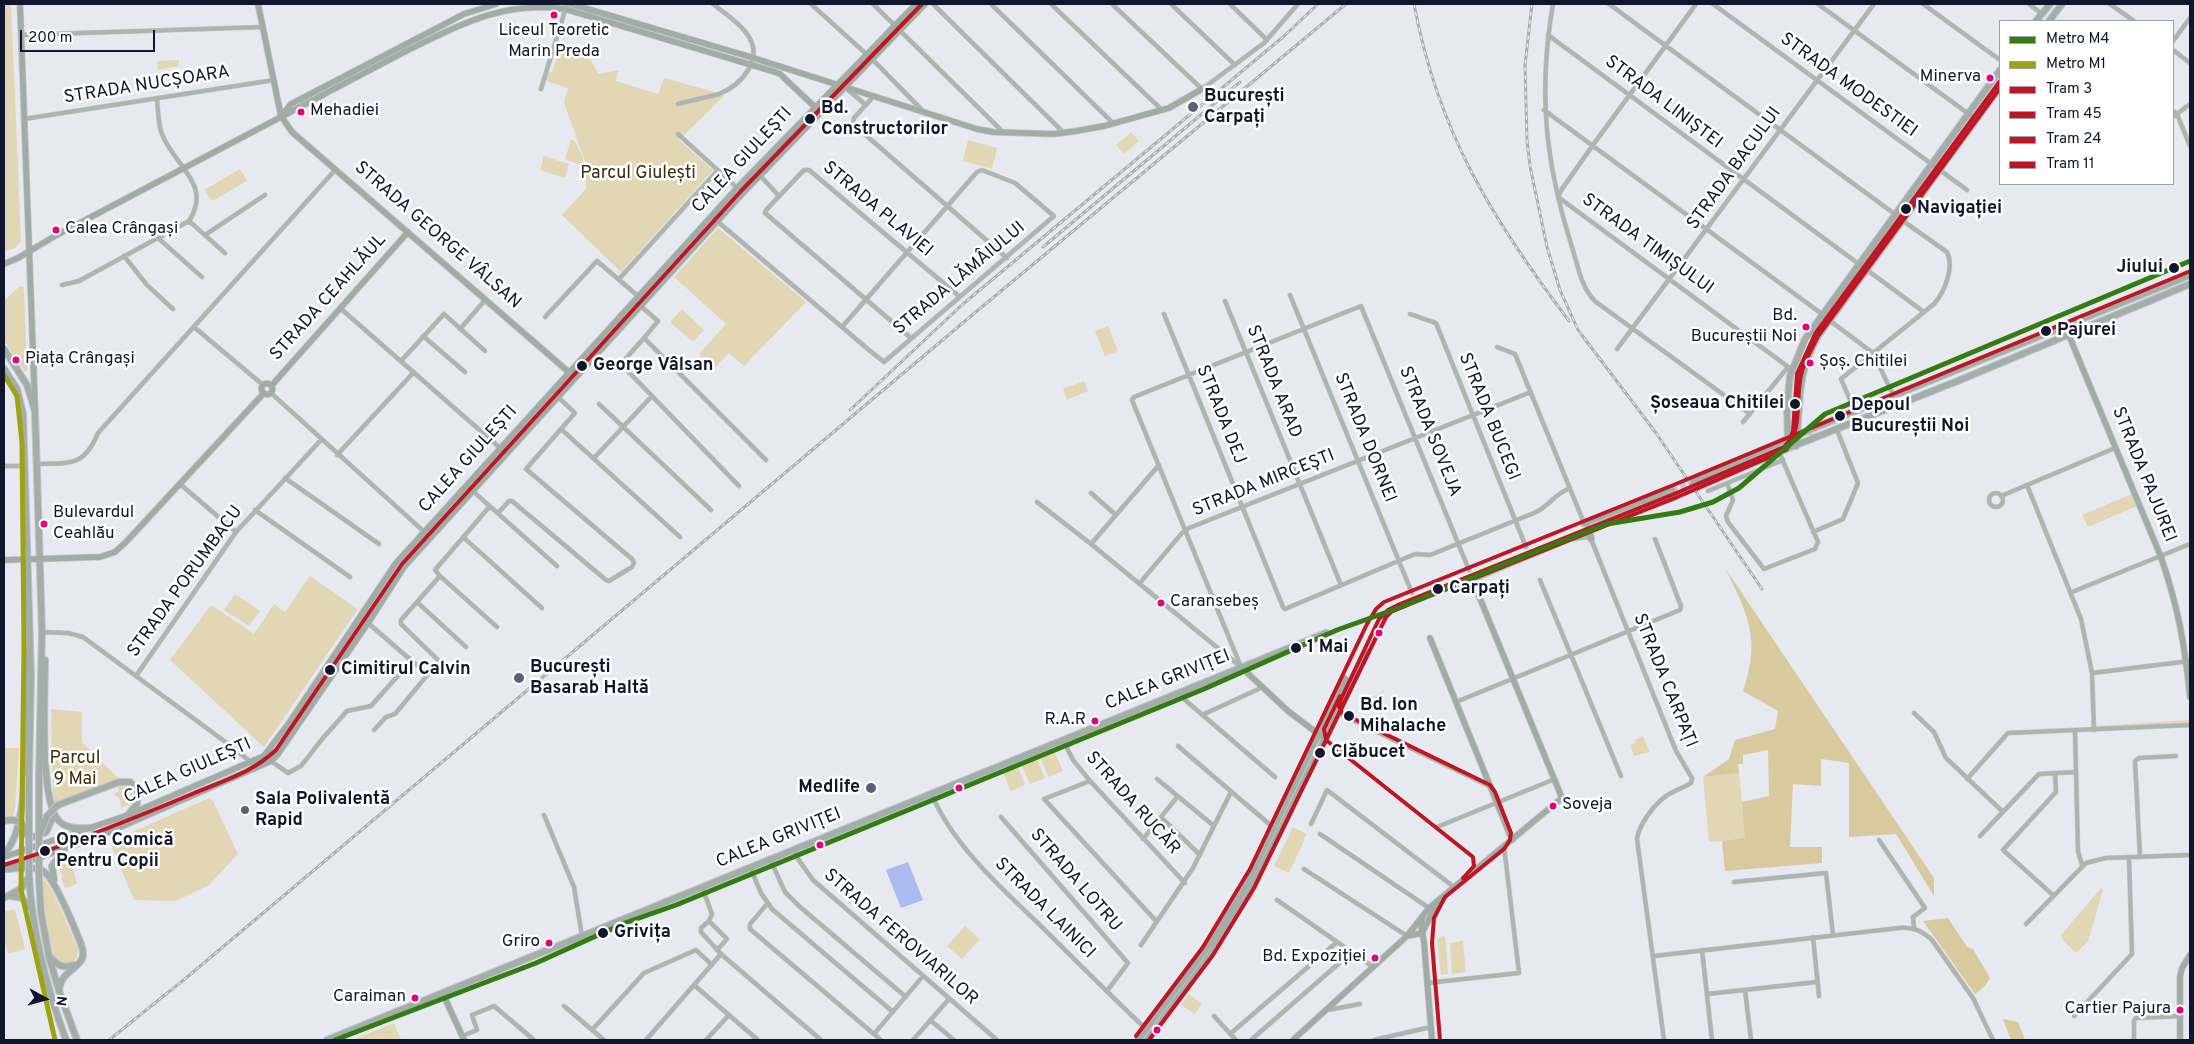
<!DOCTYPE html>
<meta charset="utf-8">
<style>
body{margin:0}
#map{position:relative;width:2194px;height:1044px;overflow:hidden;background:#e6e9f0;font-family:Overpass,sans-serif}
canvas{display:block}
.frame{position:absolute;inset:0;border:5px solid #10162e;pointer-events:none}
.legend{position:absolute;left:1999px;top:20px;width:175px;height:165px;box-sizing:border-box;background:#fff;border:1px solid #9fa2ab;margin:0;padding:6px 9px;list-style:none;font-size:15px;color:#10162e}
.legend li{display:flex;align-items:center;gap:10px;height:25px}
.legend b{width:25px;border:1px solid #9fa2ab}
.north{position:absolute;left:20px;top:974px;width:50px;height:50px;-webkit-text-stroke:4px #fff;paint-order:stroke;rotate:97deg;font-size:14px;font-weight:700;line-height:20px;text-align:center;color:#10162e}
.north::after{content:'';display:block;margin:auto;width:18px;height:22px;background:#10162e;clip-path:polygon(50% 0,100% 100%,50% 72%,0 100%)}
.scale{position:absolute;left:20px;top:30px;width:135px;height:22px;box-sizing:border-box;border:2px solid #10162e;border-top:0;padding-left:6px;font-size:15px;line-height:18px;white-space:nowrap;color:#10162e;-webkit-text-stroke:4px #fff;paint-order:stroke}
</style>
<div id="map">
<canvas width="2194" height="1044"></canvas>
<div class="frame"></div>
<ul class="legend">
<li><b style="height:6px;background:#347c11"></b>Metro M4</li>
<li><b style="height:6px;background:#9fa212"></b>Metro M1</li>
<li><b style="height:6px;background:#be1622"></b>Tram 3</li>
<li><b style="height:6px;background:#be1622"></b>Tram 45</li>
<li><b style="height:6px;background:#be1622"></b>Tram 24</li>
<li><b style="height:6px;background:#be1622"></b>Tram 11</li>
</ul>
<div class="north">N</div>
<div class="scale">200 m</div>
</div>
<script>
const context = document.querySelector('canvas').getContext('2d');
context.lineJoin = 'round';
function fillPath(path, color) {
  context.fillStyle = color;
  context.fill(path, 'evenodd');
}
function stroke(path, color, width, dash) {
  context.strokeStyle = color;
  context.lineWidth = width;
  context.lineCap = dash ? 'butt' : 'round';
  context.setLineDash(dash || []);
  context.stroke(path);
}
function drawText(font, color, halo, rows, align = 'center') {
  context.font = font + ' Overpass,sans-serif';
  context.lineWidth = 5;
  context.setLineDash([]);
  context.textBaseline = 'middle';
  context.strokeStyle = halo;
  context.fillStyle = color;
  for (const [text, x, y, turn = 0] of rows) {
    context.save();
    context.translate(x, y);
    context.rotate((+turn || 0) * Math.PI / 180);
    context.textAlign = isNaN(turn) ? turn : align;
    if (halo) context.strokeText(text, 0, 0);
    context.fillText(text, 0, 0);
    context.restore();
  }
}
const green = new Path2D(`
 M4 4H11L21 241 15 248 4 252Z
 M560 50 590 59 598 74 619 70 616 81 658 94 664 78 725 95 679 140 713 170 621 272 562 215 586 189 585 161 564 103 568 88 549 82 546 79 548 73 552 72Z
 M179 60V66L158 70 157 61Z
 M1131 132 1139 141 1124 154 1116 145Z
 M571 139 575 141 583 158V166L565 159Z
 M968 140 997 148 992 169 963 161Z
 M544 156 569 164 565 178 540 170Z
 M240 169 247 181 212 201 204 190Z
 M718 228 806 302 744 366 729 353 715 368 699 354 726 324 674 277Z
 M20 286 24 287 27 370 25 372 4 340V301Z
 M682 309 704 330 693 342 670 322Z
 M1108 326 1118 351 1105 356 1095 331Z
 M1084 381 1088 391 1067 400 1063 389Z
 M2132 494 2137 506 2088 527 2082 515Z
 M310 576 358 609 264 747 170 660 211 605 254 634 274 604 285 612Z
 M235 594 260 611 249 626 224 610Z
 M1385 691 1382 695V701L1386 705 1383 711 1371 706 1367 699Z
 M51 709 82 712V742L118 778 54 805 52 772Z
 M2190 720V725L2094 730V726Z
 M1643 736 1650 752 1634 756 1630 745 1636 743 1635 740Z
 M4 748H19L15 808 13 816 4 819Z
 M1055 753 1063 771 1048 777 1041 759Z
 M1037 760 1045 778 1030 784 1022 766Z
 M1018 767 1025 785 1011 791 1003 773Z
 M1739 773 1746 839 1709 842 1703 777Z
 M128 784 135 790C136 802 131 804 121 808L120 799 114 794 119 791 117 785Z
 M209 798 213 801 238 854 209 885 176 901 134 900 112 848V841Z
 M1293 827 1307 834 1289 873 1274 866Z
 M71 861 77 884 65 888 61 878 63 876 59 868 60 865Z
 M42 875 53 892 78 948 77 958 71 964C65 964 60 964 56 960 47 951 43 890 42 875Z
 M2101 888 2103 890 2088 941 2076 953 2062 939 2061 935Z
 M15 909 25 949 8 954 4 938V912Z
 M965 926 980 939 962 959 947 946Z
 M1445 935 1448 974 1441 975 1437 939Z
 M1463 941 1466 972 1452 974 1450 943Z
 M1189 994 1202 1004 1195 1014 1181 1005Z
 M394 1023 401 1040H352Z`);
const forest = new Path2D(`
 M1725 568 1934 878V896L1896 834 1849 837V763L1821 759V786L1793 784 1790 847H1822V863L1725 871 1722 841 1745 838 1742 802 1769 796 1768 750 1743 755V764H1738L1739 773 1703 777 1729 759 1735 740 1775 729 1778 711 1743 691C1761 638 1748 615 1725 568Z
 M1948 918 1967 947 1973 949 1990 978 1985 986 1975 994 1923 921Z
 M2003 1019 2018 1022 2025 1040H2011Z`);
const water = new Path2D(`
 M908 862 923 900 901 908 886 870Z`);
const primaryTunnel = new Path2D(`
 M1672 490 1693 481
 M1675 497 1696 488`);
const street = new Path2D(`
 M811 4 874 61 923 111
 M873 4 1003 132
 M933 4 1064 133
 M991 4 1114 124
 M1051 4 1162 110
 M1112 4 1202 89 1264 43 1298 4
 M1171 4 1235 65
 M1230 4 1267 40
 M1553 4C1538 92 1545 162 1572 247 1578 266 1581 288 1596 302L1750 414
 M1609 4 1896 215
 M1696 4 1593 145 1562 189 1558 197 1791 369
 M1713 4 1967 190
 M1818 4 1977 120
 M1923 4 2000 60
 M2029 4 2042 14
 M2110 4 2134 21
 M21 35 263 27
 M1548 35 1924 312
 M2173 41 2190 18
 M2173 50 2190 63
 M541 89 567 4
 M847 89 866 105
 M873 97 854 118 853 124 1007 258
 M157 99C158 109 158 124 162 134 174 166 213 184 189 221
 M678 104C691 100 706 98 719 94 742 85 765 58 747 34 739 22 724 13 713 4
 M1544 110 1822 314
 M2173 111 2177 114 2190 146
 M2173 117 2190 104
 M24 119 274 80
 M678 134 743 193
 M755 170 779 196
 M711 216 717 221 869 350 884 362 1054 216 1015 183 982 170 977 172 842 327
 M189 221 225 253
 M205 235 265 195
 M158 238 202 277
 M124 256 147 285 173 309
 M619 279 717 171
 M62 285 79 281 189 221
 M1290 295 1412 593
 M635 301 658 321 644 338 766 460
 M1225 301 1341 585
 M340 308 507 454
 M1164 314 1283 607 1285 609 1415 554 1430 555 1534 513C1550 506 1553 495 1570 488
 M1410 314 1436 323 1526 547
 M545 317 597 261 645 302
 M1829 320 1873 353 1898 405
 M194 327 263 385
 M460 329 486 299
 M423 336 465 372
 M644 338 621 364 739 486
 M911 338 765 213 766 210 804 170H809L960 297
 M1497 347 1515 354 1584 523
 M1617 349 1874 4
 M401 361 444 314 485 351
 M271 393 431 538
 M599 404 711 510
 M1855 411 1841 379 1934 304C1944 293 1955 267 1947 252L1903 221
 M1743 422 1788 367
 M561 429 680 537
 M337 455 414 372
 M594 458 652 396
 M37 464C70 463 84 467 98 433L336 169
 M4 466H25
 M285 478 379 544
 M1727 483 1733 500 1726 516 1728 522 1764 569 1815 549 1818 542 1776 445
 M180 484 236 532
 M466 485 557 566
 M2027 485 2081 619 2092 673 2094 730
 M1708 491 1783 460
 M1091 493 1116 515
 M1989 500a7 7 0 1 1 14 0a7 7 0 1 1-14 0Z
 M2001 496 2115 448
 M1037 502 1091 544 1241 667
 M255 510 350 577
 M498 513 509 501H512L606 580 609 581 632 567 634 563 632 559 526 469 575 413 558 397
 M1813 532 1843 519 1858 483 1837 430
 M463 537 542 608
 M1574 539 1586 537 1591 539 1676 751 1692 778 1691 783C1683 788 1673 791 1666 796 1654 805 1639 824 1637 839L1664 1040
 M1091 544 1159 465
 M440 576 497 627
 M1540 580 1621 776
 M1139 584 1182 533 1189 528 1531 392
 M2072 592 2190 544
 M417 602 466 647
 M359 618 368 623 427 674
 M42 632 68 633 83 637 235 749 254 765V770
 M1241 667 1132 400 1134 397 1361 306 1469 570
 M2092 673 2190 661
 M136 676 236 532 321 440
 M1181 691 1185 700 1275 777
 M1456 702 1680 610 1681 606 1655 539
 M1338 713 1489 786
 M1914 713 1934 732 1946 758 2003 812
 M1202 715 1263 687
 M374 730 386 717 395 714 439 661 401 624V620L440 576 435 570 490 506
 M2075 731 2078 851 2082 865
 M1063 740 1073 760 1090 781 1185 883
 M1178 746 1275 829
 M264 756 288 773 301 766 323 738 347 711 371 706 411 661
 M1157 779 1214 826
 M1967 779 2008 733 2190 725
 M1090 781 1044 799 1157 922
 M931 793C952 844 1001 888 1040 925 1075 960 1110 995 1146 1029
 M544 815 574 887 582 936
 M1001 817 1128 963 1107 991
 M1161 817 1200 855
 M1311 824 1327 790 1454 887
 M1437 827 1555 779
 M1320 834 1429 908
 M1980 836 2039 774 2076 772
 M1143 839 1178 796
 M1879 840 1925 908 1913 917 1914 928
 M793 849 798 859 813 880 997 1040
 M2140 857 2135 761 2139 758 2176 756
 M770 859 785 892 799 906 906 997
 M750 867 761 893 772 909 893 1012
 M1304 869 1407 936
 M1734 882 1826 873 1833 935
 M702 887 712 914 709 921 701 928V932L721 954 821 1040
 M2053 895 2003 850 2056 792 2055 773
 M1277 900 1373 967
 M767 904 750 924V929L881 1040
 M709 921 727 939 717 950
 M2026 924 2086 863 2106 858 2190 855
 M1813 937 1819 996
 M1141 945 1193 868 1231 792
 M1702 950 1712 1040
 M1654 956 1899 928C1913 927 1921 930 1932 940L1973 998 1993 1040
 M1427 983 1519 973 1504 846
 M694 985 758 1040
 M1745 990 1751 1040
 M1707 994 1817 982
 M564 1006 604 1040
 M1328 1010 1360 1004
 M1214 1016 1236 1040
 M2074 1016 2132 954 2129 857
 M930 1020 954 1040
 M592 1030 644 973 696 950 712 965
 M874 1034 923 976
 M1230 1034 1337 942
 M462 1036 477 1030 472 1015 494 1006 534 1040
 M646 1040 721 954
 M706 1040 729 1015
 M913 1040 949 999
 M1251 1040 1352 952
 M1374 1040 1431 1027
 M2134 1040V1021L2136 1018 2180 1016`);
const secondary = new Path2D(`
 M20 4 35 407
 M258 4 281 116 292 132 571 374
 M571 4 747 56 977 129 993 132 1054 134 1076 131 1104 126 1169 108 1202 89
 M283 114 291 104 464 14 496 4
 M4 264 18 258 55 236 408 50C460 25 504 0 565 9L775 72 780 74 817 109
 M2065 326 2161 557C2178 607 2185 645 2190 697
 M261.5 389a5.5 5.5 0 1 1 11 0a5.5 5.5 0 1 1-11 0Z
 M272 385 408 232
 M4 560 100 557 115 552 126 542 264 393
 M1430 638 1512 840
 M1241 667 1288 711 1321 736
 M4 857 128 815 264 756 289 723 396 563 737 188 916 4
 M4 870 100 836 271 761 278 754 368 623 404 567 743 193 925 4
 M1422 918 1421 925 1424 942 1432 1040
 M1407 936 1422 933 1438 902
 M443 994 464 1040
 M1293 1040 1407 936 1429 908 1562 798 1472 579
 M2180 1040V977L2182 968 2190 955`);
const primary = new Path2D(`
 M2036 21 2050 4
 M2049 21 2062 4
 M4 349 27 385 35 411 42 632 39 777
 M4 369 17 389 23 414 31 676 29 776
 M1788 442 1787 408 1790 376 1805 339 2000 70
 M1796 446C1801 402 1795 377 1818 336L2000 87
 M1693 481 1792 437 2190 275
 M1696 488 1776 453 1960 380 2190 284
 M1584 523 1672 490
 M1588 527 1591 539
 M1472 579 1632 512 1675 497
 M45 660C45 691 39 802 59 821 68 830 80 828 92 828
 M119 782H130L138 791 137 804 128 815
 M26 834 35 837 46 832 54 815
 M4 853C34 829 25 693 26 652
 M8 869C19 868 32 866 43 871 55 878 75 929 81 944 91 970 61 965 59 991
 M29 875C32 933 46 986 66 1040
 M54 880 52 866 64 850
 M10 896 22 898 30 907
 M4 898 22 888 28 878
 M49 957 59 991 77 1040
 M50 957C57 965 63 969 74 965
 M327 1040 1326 633
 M1138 1040 1211 943 1245 888 1345 679
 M1147 1040 1209 957 1250 892 1367 652`);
const tram = new Path2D(`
 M1792 410C1793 425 1801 437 1818 434`);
const rail = new Path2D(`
 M1414 4C1438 132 1492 219 1569 321
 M1532 4 1525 65 1527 140 1530 166 1547 247 1560 290 1578 330 1656 433 1762 589
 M1043 247 1240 82
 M850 410 963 304 1283 37 1318 4
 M109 1040 186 978 977 311 1346 4`);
const primaryBridge = new Path2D(`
 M29 776V875
 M39 777V879L41 913 49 957
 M4 821C16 818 24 822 27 834
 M40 834 47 816 58 805 119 782`);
const tram1 = new Path2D(`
 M1340 696 1324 729 1326 740 1473 857 1474 866 1463 878
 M1440 1040 1432 943 1434 918 1445 897 1504 849 1510 840 1511 833 1495 792 1490 785 1342 713 1339 706 1341 699 1379 619 1388 610 1400 604 1674 494 1784 447 1790 440 1793 431 1797 374 1815 334 2000 81`);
const tram2 = new Path2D(`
 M1149 1040 1213 955 1254 888 1386 617 1391 612 1415 602 1675 498 1786 450C1803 427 1795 401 1801 375 1804 361 1812 349 1818 336L2000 88`);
const tram3 = new Path2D(`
 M1136 1036 1203 947 1250 869 1367 624 1376 609 1384 602 1671 486 2188 272`);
const tram4 = new Path2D(`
 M4 865C68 845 130 820 192 794 222 781 252 773 276 750L402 564 741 191 922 4`);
const metro1 = new Path2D(`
 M335 1040 536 963 625 923 676 905 1204 689 1337 630 1401 607 1539 550 1607 524 1680 512 1713 502 1739 488 1825 414 2190 261`);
const metro2 = new Path2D(`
 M4 375 17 396 22 442 24 646 21 890 55 1040`);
const markers = [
 [554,15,4.5,"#e5007d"],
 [1990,78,4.5,"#e5007d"],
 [1193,107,6,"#5b6072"],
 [301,112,4.5,"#e5007d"],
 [810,119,6,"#10162e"],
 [1906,209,6,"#10162e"],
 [56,230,4.5,"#e5007d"],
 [2174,268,6,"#10162e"],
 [1806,327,4.5,"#e5007d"],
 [2046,331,6,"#10162e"],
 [16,360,4.5,"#e5007d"],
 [1810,363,4.5,"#e5007d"],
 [582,366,6,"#10162e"],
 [1795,404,6,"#10162e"],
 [1840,416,6,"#10162e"],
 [44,524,4.5,"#e5007d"],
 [1438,589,6,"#10162e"],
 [1161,603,4.5,"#e5007d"],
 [1379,633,4.5,"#e5007d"],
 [1296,648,6,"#10162e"],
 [330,670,6,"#10162e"],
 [519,678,6,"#5b6072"],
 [1349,716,6,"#10162e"],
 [1095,721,4.5,"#e5007d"],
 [1320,753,6,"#10162e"],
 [871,788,6,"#5b6072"],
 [959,788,4.5,"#e5007d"],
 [1553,806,4.5,"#e5007d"],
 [245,810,5,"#5b6072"],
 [820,845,4.5,"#e5007d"],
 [45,851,6,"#10162e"],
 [603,933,6,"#10162e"],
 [549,943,4.5,"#e5007d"],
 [1375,958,4.5,"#e5007d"],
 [415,998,4.5,"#e5007d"],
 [2180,1010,4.5,"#e5007d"],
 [1157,1030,4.5,"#e5007d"]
];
const busNames = [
 ["Liceul Teoretic",554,32,"center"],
 ["Marin Preda",554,53,"center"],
 ["Minerva",1981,78],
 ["Mehadiei",310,112,"left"],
 ["Calea Crângași",65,230,"left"],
 ["Bd.",1797,317],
 ["Bucureștii Noi",1797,338],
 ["Piața Crângași",25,360,"left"],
 ["Șoș. Chitilei",1819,363,"left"],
 ["Bulevardul",53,514,"left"],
 ["Ceahlău",53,535,"left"],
 ["Caransebeș",1170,603,"left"],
 ["R.A.R",1086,721],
 ["Soveja",1562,806,"left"],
 ["Griro",540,943],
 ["Bd. Expoziției",1366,958],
 ["Caraiman",406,998],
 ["Cartier Pajura",2171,1010]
];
const streetNames = [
 ["STRADA NUCȘOARA",147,86,-9],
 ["STRADA MODESTIEI",1848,86,36],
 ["STRADA LINIȘTEI",1663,103,37],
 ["CALEA GIULEȘTI",743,161,-47],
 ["STRADA BACULUI",1735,169,-54],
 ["STRADA PLAVIEI",877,210,40],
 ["STRADA GEORGE VÂLSAN",437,236,41],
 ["STRADA TIMIȘULUI",1647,245,36],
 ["STRADA LĂMÂIULUI",960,279,-40],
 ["STRADA CEAHLĂUL",329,298,-48],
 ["STRADA ARAD",1273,382,68],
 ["STRADA DEJ",1220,415,68],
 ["STRADA BUCEGI",1488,417,68],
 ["STRADA SOVEJA",1429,432,68],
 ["STRADA DORNEI",1364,438,68],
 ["CALEA GIULEȘTI",469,460,-48],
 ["STRADA PAJUREI",2143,475,68],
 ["STRADA MIRCEȘTI",1264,484,-22],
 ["STRADA PORUMBACU",186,582,-54],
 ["CALEA GRIVIȚEI",1168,681,-22],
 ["STRADA CARPAȚI",1664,681,68],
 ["CALEA GIULEȘTI",188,772,-24],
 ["STRADA RUCĂR",1132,804,48],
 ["CALEA GRIVIȚEI",779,839,-22],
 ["STRADA LOTRU",1075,881,49],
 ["STRADA LAINICI",1044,909,45],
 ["STRADA FEROVIARILOR",900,938,41]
];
const poiNames = [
 ["București",1204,97],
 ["Carpați",1204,118],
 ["București",530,668],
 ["Basarab Haltă",530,689],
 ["Medlife",860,788,"right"],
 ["Sala Polivalentă",255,800],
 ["Rapid",255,821]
];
const stopNames = [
 ["Bd.",821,109],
 ["Constructorilor",821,130],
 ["Navigației",1917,209],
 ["Jiului",2163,268,"right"],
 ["Pajurei",2057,331],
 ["George Vâlsan",593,366],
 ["Șoseaua Chitilei",1784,404,"right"],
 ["Depoul",1851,406],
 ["Bucureștii Noi",1851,427],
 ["Carpați",1449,589],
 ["1 Mai",1307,648],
 ["Cimitirul Calvin",341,670],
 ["Bd. Ion",1360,706],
 ["Mihalache",1360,727],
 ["Clăbucet",1331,753],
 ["Opera Comică",56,841],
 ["Pentru Copii",56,862],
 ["Grivița",614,933]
];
const parkNames = [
 ["Parcul Giulești",638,174],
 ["Parcul",75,759],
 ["9 Mai",75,780]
];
fillPath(green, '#e2d6b4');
fillPath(forest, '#d8ca9e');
fillPath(water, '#aabbf0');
stroke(primaryTunnel, '#c6c9d3', 6, [6, 3]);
stroke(street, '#c0c4cc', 5);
stroke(secondary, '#c0c4cc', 7);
stroke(primary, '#c0c4cc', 8);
stroke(street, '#acb6af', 4);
stroke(secondary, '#a0aca4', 5.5);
stroke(primary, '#a4aea8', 6);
stroke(tram, '#aab0b0', 1);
stroke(rail, '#aab0b0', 3);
stroke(rail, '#fff', 1, [4]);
stroke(primaryBridge, '#c0c4cc', 8, []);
stroke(primaryBridge, '#a4aea8', 6);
stroke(tram1, '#be1622', 4);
stroke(tram2, '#be1622', 4);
stroke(tram3, '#be1622', 4);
stroke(tram4, '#be1622', 4);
stroke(metro1, '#347c11', 5);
stroke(metro2, '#9fa212', 5);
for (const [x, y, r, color] of markers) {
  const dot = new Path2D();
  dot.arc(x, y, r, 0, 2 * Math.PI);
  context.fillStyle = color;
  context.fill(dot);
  stroke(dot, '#fff', 2);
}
drawText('17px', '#10162e', '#fff', busNames, 'right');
drawText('18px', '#10162e', '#fff', streetNames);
drawText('bold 18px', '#10162e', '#fff', poiNames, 'left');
drawText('bold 18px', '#10162e', '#fff', stopNames, 'left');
drawText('18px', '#3b2e08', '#fff', parkNames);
</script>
